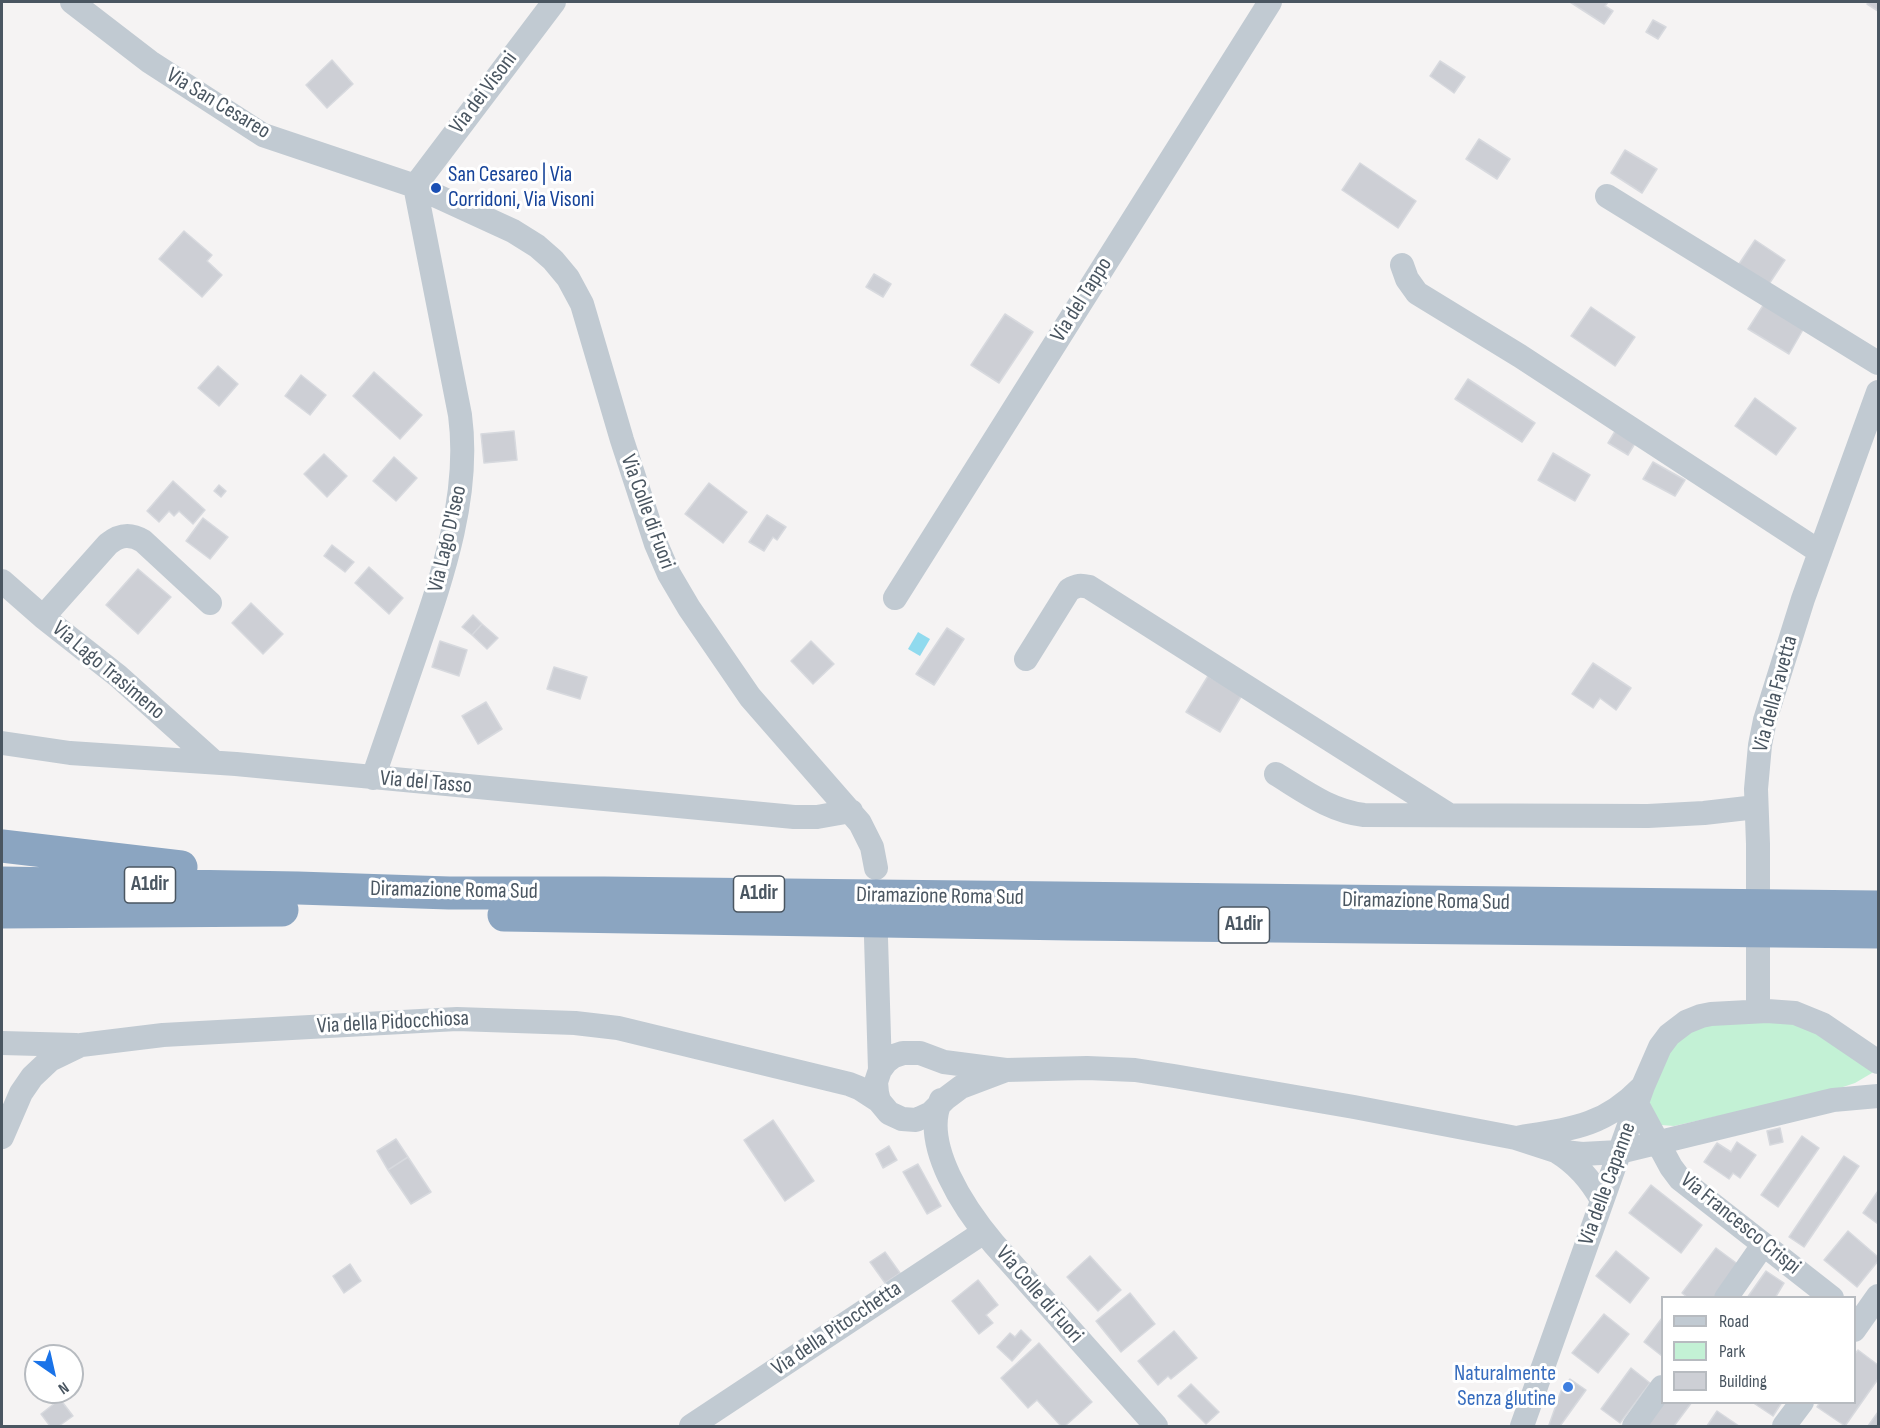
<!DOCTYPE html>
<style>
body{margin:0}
#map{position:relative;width:1880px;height:1428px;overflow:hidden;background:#f5f3f3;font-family:"Sofia Sans Condensed",sans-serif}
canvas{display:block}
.frame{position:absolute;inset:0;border:3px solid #4a5661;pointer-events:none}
.legend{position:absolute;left:1661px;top:1296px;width:195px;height:108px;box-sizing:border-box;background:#fff;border:2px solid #b7bbc0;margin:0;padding:8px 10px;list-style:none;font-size:18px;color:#4a5661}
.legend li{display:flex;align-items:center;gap:12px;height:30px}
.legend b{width:30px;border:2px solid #b7bbc0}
.north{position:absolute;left:24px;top:1344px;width:60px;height:60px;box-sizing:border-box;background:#fff;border:2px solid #b7bbc0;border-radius:50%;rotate:146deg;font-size:16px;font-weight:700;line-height:24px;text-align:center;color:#4a5661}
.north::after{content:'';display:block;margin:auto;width:21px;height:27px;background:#1a73e8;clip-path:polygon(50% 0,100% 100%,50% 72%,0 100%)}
</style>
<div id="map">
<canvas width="1880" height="1428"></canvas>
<div class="frame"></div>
<ul class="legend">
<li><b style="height:8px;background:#c1cad2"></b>Road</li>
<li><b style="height:16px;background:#c3f1d5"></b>Park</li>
<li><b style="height:16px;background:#cdcfd5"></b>Building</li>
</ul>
<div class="north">N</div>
</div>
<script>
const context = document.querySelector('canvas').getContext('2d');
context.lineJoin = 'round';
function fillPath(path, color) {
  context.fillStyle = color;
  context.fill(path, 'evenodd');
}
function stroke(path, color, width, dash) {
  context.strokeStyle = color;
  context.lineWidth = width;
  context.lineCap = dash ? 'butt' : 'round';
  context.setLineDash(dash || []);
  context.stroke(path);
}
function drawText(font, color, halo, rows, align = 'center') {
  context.font = font + ' "Sofia Sans Condensed",sans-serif';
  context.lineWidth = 6;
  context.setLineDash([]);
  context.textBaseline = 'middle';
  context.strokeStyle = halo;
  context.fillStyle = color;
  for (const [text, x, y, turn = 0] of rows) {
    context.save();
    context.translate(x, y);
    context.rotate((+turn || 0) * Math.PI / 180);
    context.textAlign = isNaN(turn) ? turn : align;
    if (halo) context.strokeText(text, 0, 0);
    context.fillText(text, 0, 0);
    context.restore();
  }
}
const green = new Path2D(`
 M1766 1019 1806 1025 1877 1070 1855 1083 1834 1090 1674 1126 1661 1125 1651 1118 1648 1088 1667 1048 1702 1025Z`);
const water = new Path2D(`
 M918 632 930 639 920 656 908 649Z`);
const building = new Path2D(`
 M1570 2H1608L1605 6 1613 11 1604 24Z
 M1869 2H1878V11L1867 4Z
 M1653 20 1666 27 1658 39 1646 32Z
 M332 60 353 84 327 108 306 85Z
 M1440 61 1465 77 1454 93 1430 76Z
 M1479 139 1510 159 1497 179 1466 159Z
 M1625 150 1657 169 1642 193 1611 173Z
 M1360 163 1416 201 1398 228 1342 190Z
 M184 231 212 255 207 261 222 275 202 297 159 259Z
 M1755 240 1785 260 1767 287 1737 267Z
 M874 274 891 284 883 297 866 287Z
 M1764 304 1804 328 1789 354 1748 329Z
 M1591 307 1635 337 1615 366 1571 336Z
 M1005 314 1033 332 999 383 971 365Z
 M218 366 238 384 219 406 198 388Z
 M374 372 422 415 400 439 353 396Z
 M301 375 326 395 310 415 285 396Z
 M1468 379 1535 423 1522 442 1455 399Z
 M1755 398 1796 428 1776 455 1735 426Z
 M1617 428 1637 440 1628 455 1608 443Z
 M514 431 517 460 484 463 481 434Z
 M1553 453 1590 475 1575 501 1538 480Z
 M324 454 347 476 327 497 304 474Z
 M394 457 417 478 396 501 373 481Z
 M1653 462 1685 480 1675 496 1643 479Z
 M173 481 205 510 193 524 179 511 174 516 169 511 159 522 147 511Z
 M709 483 747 512 723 543 685 514Z
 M219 485 226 491 221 497 214 491Z
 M767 515 786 527 777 540 773 537 764 551 749 542Z
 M203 518 228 537 210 559 186 541Z
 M332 545 354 562 345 572 324 556Z
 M369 567 403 598 389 614 355 583Z
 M138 569 171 597 138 634 106 605Z
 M251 603 283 634 263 654 232 623Z
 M473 615 482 624 472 635 462 627Z
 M482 624 498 638 487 649 472 635Z
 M947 628 964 639 934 685 916 674Z
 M440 641 467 650 459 676 432 667Z
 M811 641 834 664 813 684 791 661Z
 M1593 663 1631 688 1616 710 1600 698 1593 708 1572 694Z
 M554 667 587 677 580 699 547 689Z
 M1208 676 1242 695 1220 732 1186 712Z
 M486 702 502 729 478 744 462 716Z
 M773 1120 814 1181 785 1201 744 1140Z
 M1780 1128 1783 1142 1770 1145 1767 1131Z
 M1802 1136 1819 1148 1778 1207 1761 1195Z
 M396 1139 408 1157 388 1170 377 1151Z
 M1737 1142 1756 1155 1740 1178 1733 1173 1729 1179 1704 1162 1717 1143 1731 1152Z
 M889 1146 897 1160 883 1168 876 1154Z
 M1844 1156 1859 1166 1804 1247 1789 1237Z
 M408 1157 431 1192 411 1204 388 1170Z
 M918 1164 941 1206 927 1214 903 1172Z
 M1651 1185 1702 1225 1681 1253 1629 1213Z
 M1878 1191V1224L1863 1213Z
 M1848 1231 1878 1257V1261L1857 1287 1824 1260Z
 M1716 1248 1739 1265 1715 1298H1688L1682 1293Z
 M1616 1251 1649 1278 1630 1303 1596 1276Z
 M885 1252 900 1273 885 1283 870 1262Z
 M1090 1256 1121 1290 1098 1311 1067 1277Z
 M350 1264 361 1281 344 1293 333 1276Z
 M1766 1271 1784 1283 1775 1298H1747Z
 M978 1280 998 1305 986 1315 993 1323 979 1334 952 1301Z
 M1130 1293 1155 1324 1121 1352 1096 1321Z
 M1604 1314 1629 1334 1598 1373 1572 1353Z
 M1662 1318V1356L1644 1342Z
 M1021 1330 1031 1340 1012 1361 997 1347 1010 1333 1015 1337Z
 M1174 1331 1197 1358 1171 1379 1168 1376 1158 1385 1138 1361Z
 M1039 1343 1092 1402 1065 1426H1061L1037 1400 1028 1408 1001 1378Z
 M1858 1350 1878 1365V1379L1845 1426 1817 1407 1820 1402H1854V1355Z
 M1631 1368 1650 1383 1620 1423 1601 1409Z
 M1570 1379 1586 1390 1560 1426H1551L1549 1425 1561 1391Z
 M1191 1384 1219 1412 1206 1424 1178 1396Z
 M60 1399 73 1416 59 1426H50L41 1414Z
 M1664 1402H1692L1674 1426H1646Z
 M1752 1402H1782L1773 1416Z
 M1717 1411 1739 1426H1707Z
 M1878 1412V1426H1868Z`);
const minor = new Path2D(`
 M72 2 150 62 263 135 415 186 513 231 537 246 553 260 568 278 582 304 622 440 656 544 669 574 689 608 750 697 860 823 872 847 876 868
 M415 186 554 2
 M1607 196 1878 363
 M1402 265 1407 279 1417 293 1520 356 1820 552
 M2 581 43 617 118 676 214 762
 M895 598 1270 2
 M43 617 108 544C119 535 130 533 143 541L210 603
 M1026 659 1069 590C1077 585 1081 585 1089 587L1449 815
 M2 743 70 753 236 764 794 817H817L851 811
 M1276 774C1304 791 1330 811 1364 815L1648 816 1704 813 1756 807
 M373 778C387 737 401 697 415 656 441 580 471 497 460 415L415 186
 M876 938 880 1070
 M1758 1011V844L1756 789 1760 745 1765 720 1803 599 1878 392
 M2 1043 76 1045
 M1006 1070 961 1087 945 1099 931 1113 916 1120 902 1119 889 1113 879 1101 877 1093 876 1082 880 1070 886 1062 894 1056 903 1053H920L944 1062 1006 1070 1087 1068 1135 1070 1174 1076 1354 1107 1516 1138 1556 1151 1582 1154 1619 1152 1833 1100 1878 1096
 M941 1100C920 1144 966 1211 994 1244L1156 1426
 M1637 1104 1671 1167 1680 1179 1832 1298
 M2 1137 21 1093 32 1077 50 1060 81 1045 163 1035 457 1019 575 1023 618 1028 849 1084 859 1088 879 1101
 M1521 1137C1572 1129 1604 1126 1641 1088
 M1556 1151C1577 1164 1590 1179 1602 1200
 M1726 1298 1763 1245
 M1854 1330 1878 1296
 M691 1426 984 1232
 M1522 1426 1643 1086 1660 1047 1669 1035 1686 1022 1701 1016 1711 1014 1767 1011 1795 1013 1822 1024 1878 1062
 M1634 1426 1662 1387
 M1784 1426 1802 1402`);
const highway = new Path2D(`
 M2 846 181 867
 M2 883 298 888 449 893H604L1878 907
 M2 912 282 910
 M504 915 1071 924 1878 932`);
const markers = [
 [436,188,6,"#1a4fb4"],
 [1568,1387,6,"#3f7fe0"]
];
const shields = [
 [150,885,51],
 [759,894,51],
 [1244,925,51]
];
const shieldNames = [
 ["A1dir",150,885],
 ["A1dir",759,894],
 ["A1dir",1244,925]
];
const streetNames = [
 ["Via dei Visoni",484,93,-53],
 ["Via San Cesareo",218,104,31],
 ["Via del Tappo",1082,300,-58],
 ["Via Colle di Fuori",647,512,70],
 ["Via Lago D'Iseo",448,539,-77],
 ["Via Lago Trasimeno",108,671,40],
 ["Via della Favetta",1776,694,-75],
 ["Via del Tasso",426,783,5],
 ["Diramazione Roma Sud",454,891,1],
 ["Diramazione Roma Sud",940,897,1],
 ["Diramazione Roma Sud",1426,902,1],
 ["Via della Pidocchiosa",393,1023,-3],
 ["Via delle Capanne",1608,1184,-70],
 ["Via Francesco Crispi",1740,1224,39],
 ["Via Colle di Fuori",1039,1295,49],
 ["Via della Pitocchetta",837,1329,-34]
];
const transitNames = [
 ["San Cesareo | Via",448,175],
 ["Corridoni, Via Visoni",448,200]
];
const shopNames = [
 ["Naturalmente",1556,1374],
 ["Senza glutine",1556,1399]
];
fillPath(green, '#c3f1d5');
fillPath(water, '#90daee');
fillPath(building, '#cdcfd5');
stroke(building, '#d7d9de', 1.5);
stroke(minor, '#c1cad2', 24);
stroke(highway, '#8ba5c1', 33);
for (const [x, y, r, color] of markers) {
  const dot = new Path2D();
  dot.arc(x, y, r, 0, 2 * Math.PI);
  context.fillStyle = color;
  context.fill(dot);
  stroke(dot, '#fff', 2);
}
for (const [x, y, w] of shields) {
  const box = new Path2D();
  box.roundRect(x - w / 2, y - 18, w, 36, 4.5);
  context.fillStyle = '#fff';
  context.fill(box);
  stroke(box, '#4a5661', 1.5);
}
drawText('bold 21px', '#4a5661', null, shieldNames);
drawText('22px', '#4a5661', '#fff', streetNames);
drawText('22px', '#164399', '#fff', transitNames, 'left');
drawText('22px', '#366cbe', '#fff', shopNames, 'right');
</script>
